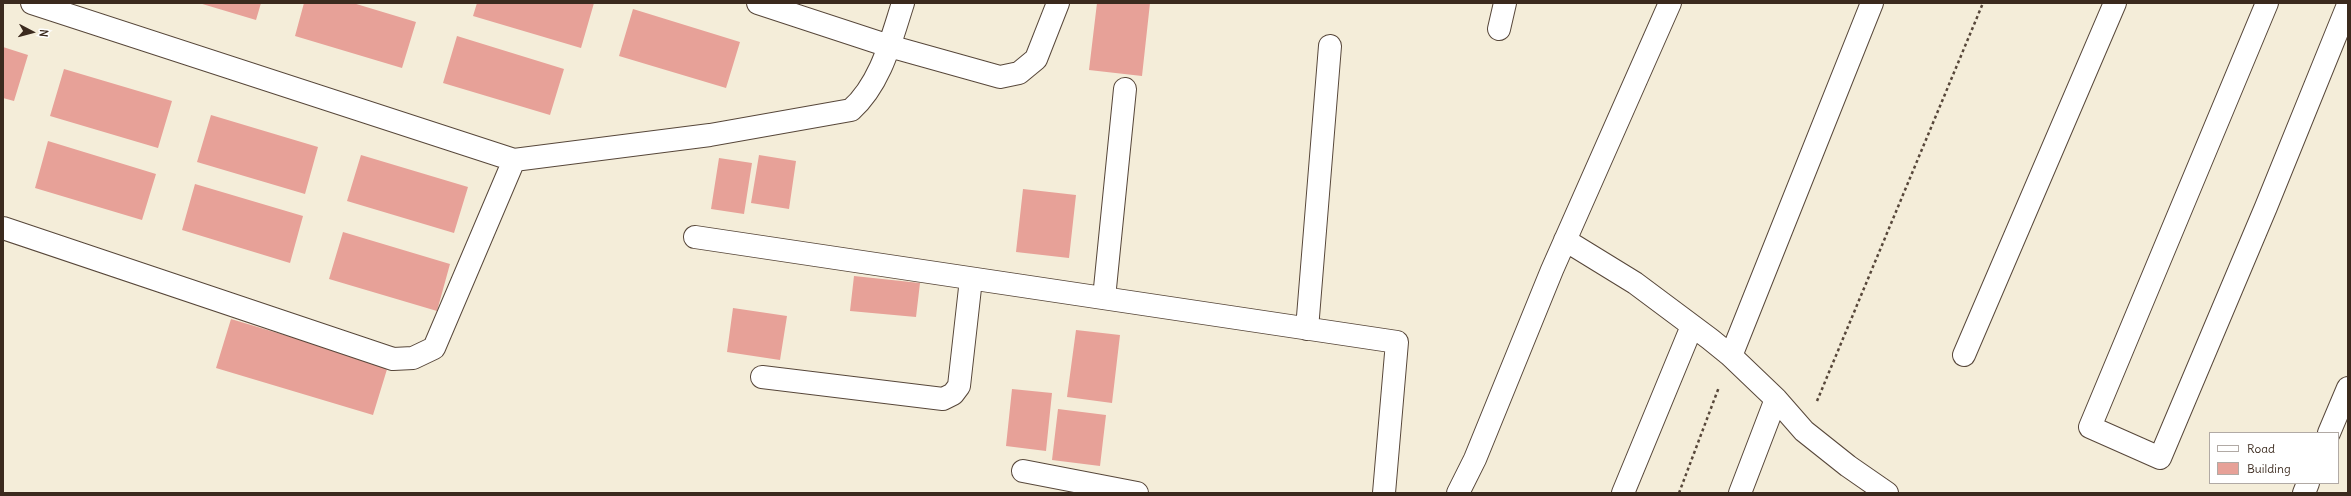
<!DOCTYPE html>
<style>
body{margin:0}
#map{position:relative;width:2351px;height:496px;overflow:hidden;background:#f4edd9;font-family:Delius,sans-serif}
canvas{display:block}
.frame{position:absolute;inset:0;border:4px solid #3b2a1e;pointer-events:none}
.legend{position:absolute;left:2209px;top:432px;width:130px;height:52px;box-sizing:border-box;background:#fff;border:1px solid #b1aaa5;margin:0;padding:5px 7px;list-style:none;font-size:12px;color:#3b2a1e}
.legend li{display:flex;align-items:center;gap:8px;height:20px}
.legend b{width:20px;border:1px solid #b1aaa5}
.north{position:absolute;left:12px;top:12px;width:40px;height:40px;-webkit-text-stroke:3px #fff;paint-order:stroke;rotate:96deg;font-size:11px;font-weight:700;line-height:16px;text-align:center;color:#3b2a1e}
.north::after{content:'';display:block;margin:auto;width:14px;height:18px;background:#3b2a1e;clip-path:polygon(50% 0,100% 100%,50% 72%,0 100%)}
</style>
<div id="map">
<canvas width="2351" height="496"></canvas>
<div class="frame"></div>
<ul class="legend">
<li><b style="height:5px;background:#fff"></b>Road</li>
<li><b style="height:11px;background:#e7a198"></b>Building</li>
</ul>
<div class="north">N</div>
</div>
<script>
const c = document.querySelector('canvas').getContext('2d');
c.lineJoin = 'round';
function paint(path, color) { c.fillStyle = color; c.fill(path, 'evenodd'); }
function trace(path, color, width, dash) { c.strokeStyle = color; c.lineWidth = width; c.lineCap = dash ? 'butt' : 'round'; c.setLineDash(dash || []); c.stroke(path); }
const building = new Path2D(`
 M199,3H261L256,20Z
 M304,3H353L416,22L402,68L295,36Z
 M477,3H594L581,48L473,16Z
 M1097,3H1150L1142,76L1089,70Z
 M633,9L740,42L726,88L619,56Z
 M457,36L564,69L550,115L443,83Z
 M3,47L28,55L14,101L3,98Z
 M64,69L172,101L158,148L50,116Z
 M211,115L318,147L305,194L197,162Z
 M48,141L156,174L142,220L35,188Z
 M361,155L468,187L454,233L347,201Z
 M759,155L796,161L789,209L751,203Z
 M719,158L752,163L744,214L711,209Z
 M195,184L303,216L290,263L182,230Z
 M1023,189L1076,195L1069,258L1016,252Z
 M343,232L450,264L437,311L329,279Z
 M854,276L920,283L916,317L850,311Z
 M733,308L787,316L780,360L727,352Z
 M231,319L388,366L373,415L216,368Z
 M1076,330L1120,335L1112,403L1067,397Z
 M1012,389L1052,393L1046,451L1006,446Z
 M1058,409L1106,415L1100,466L1052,460Z`);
const path = new Path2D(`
 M1817,401L1983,3
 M1679,493L1719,387`);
const minor = new Path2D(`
 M32,3L514,160L710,135L851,110C881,83 891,40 903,3
 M758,3L889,46L1000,77L1019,73L1036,59L1058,3
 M2267,3L2090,427L2160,458L2266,207L2348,5
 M1499,29L1505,3
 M3,228L393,359L413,358L434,348L514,160
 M695,237L1397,342L1384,493
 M1565,240L1635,283L1710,339L1731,356L1776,399L1804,431L1848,466L1887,493
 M1104,298L1125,89
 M1307,329L1330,46
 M1964,355L2115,3
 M1731,356L1872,3
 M762,377L943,399L953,394L959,386L971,279
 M2329,433L2348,388
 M1023,471L1137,493
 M1458,493L1475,459L1552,270L1670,3
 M1623,493L1692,326
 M1740,493L1776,399
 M2304,493L2308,483`);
paint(building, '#e7a198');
trace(minor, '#57473a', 24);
trace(path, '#57473a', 2.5, [3, 3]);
trace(minor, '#fff', 22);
</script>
